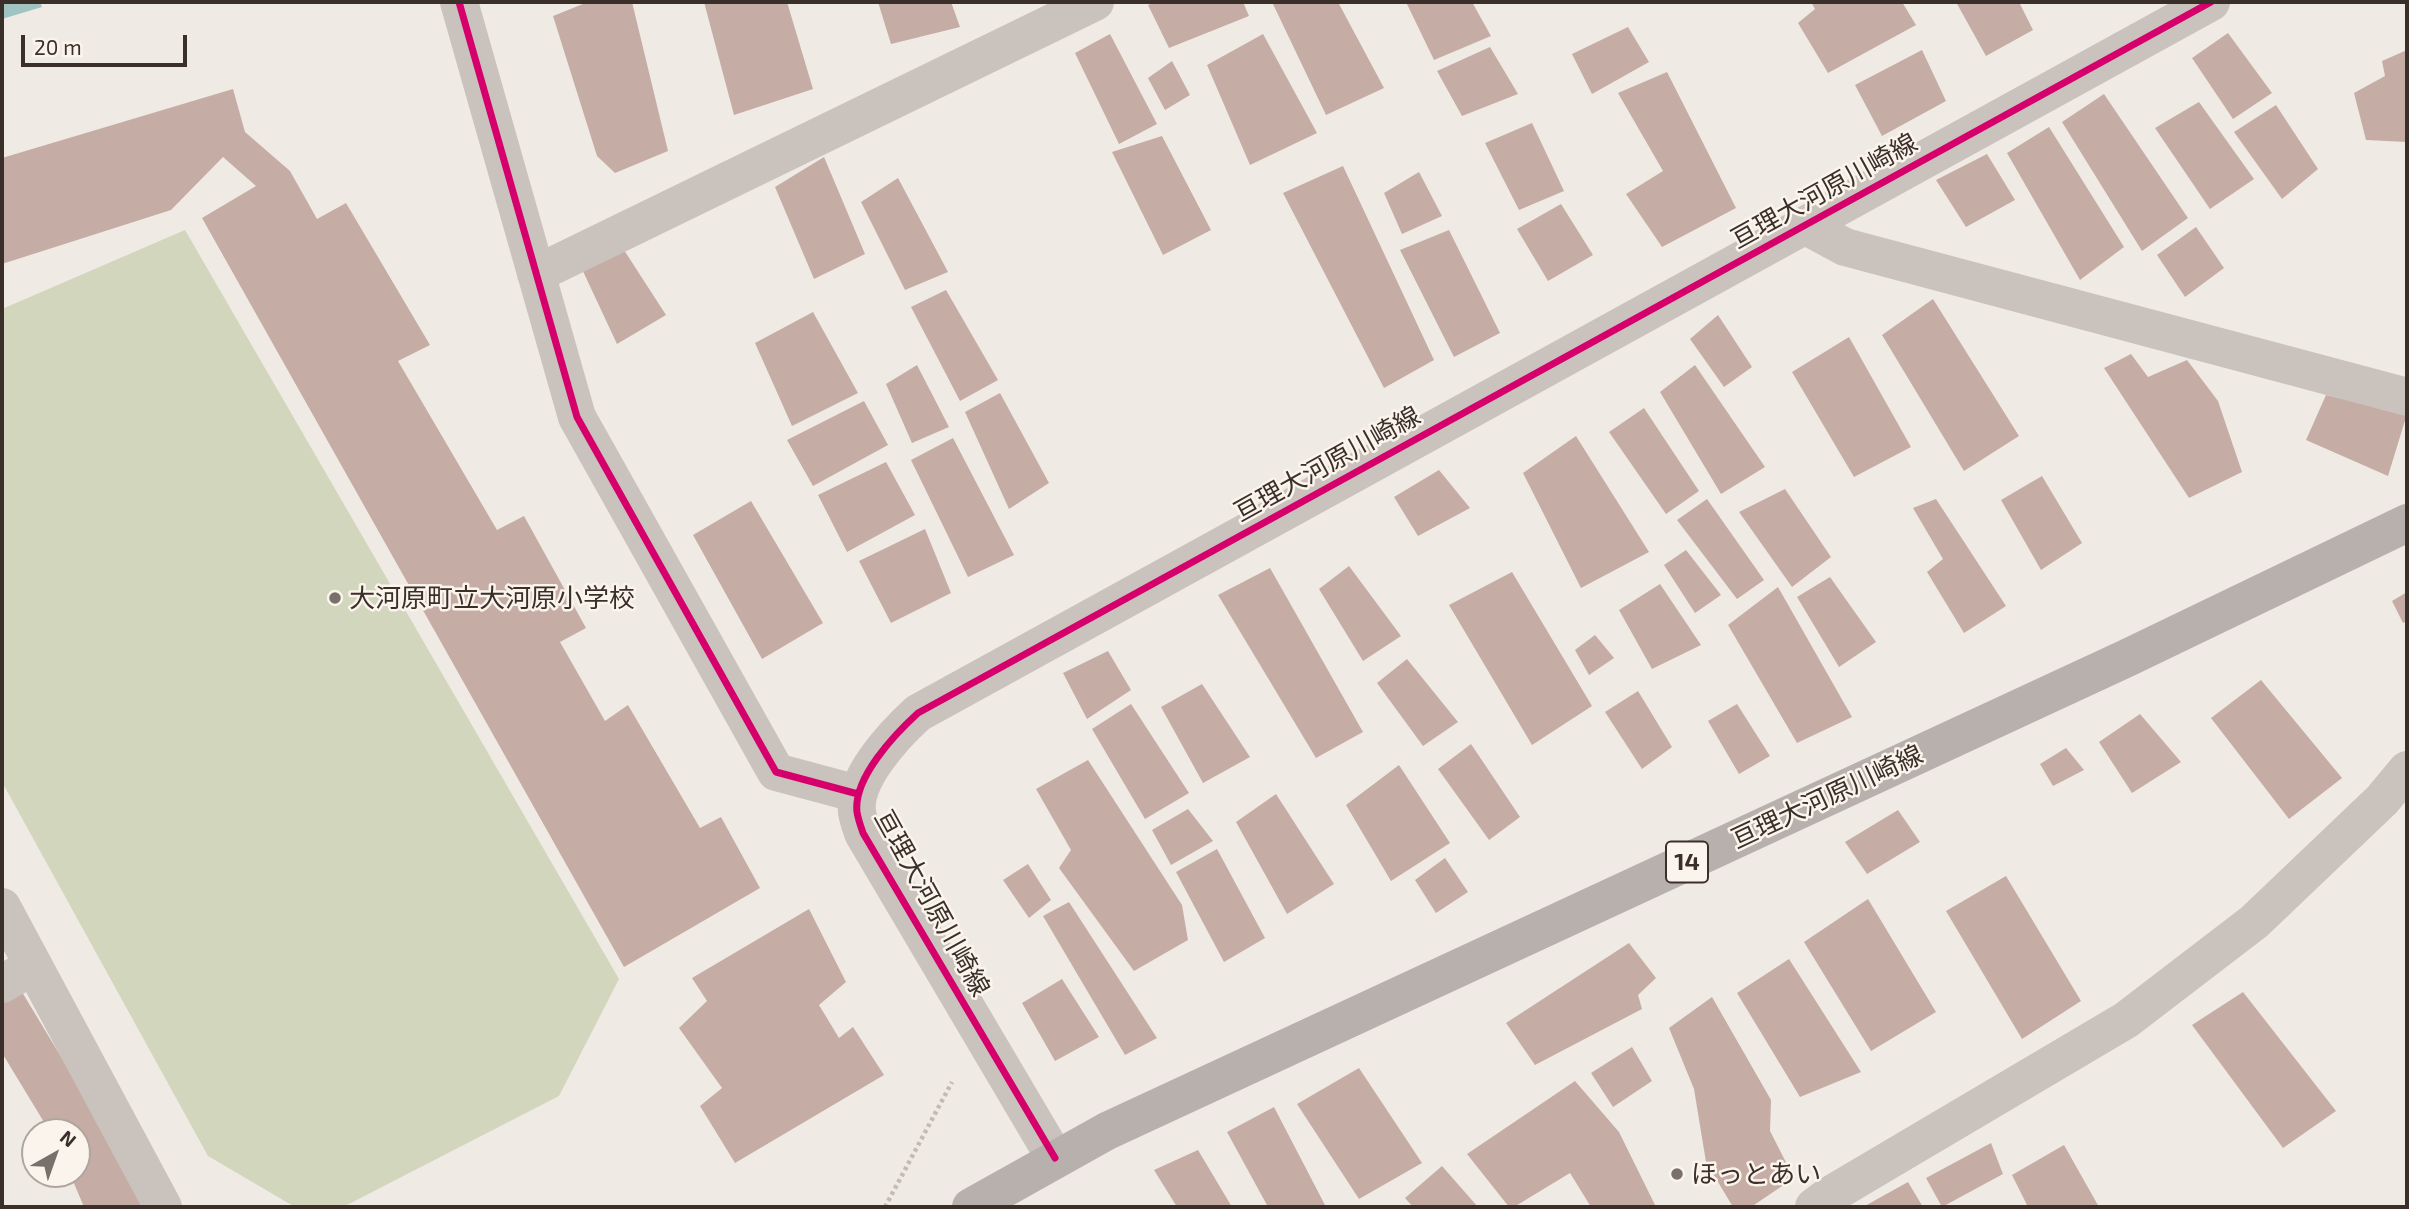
<!DOCTYPE html>
<meta charset="utf-8">
<style>
body{margin:0}
#map{position:relative;width:2409px;height:1209px;overflow:hidden;background:#f0eae4;font-family:"Exo 2",sans-serif}
canvas{display:block}
.frame{position:absolute;inset:0;border:4px solid #3b2f2a;pointer-events:none}
.north{position:absolute;left:21px;top:1118px;width:70px;height:70px;box-sizing:border-box;background:#fbf4ec;border:2px solid #aea59e;border-radius:50%;rotate:40deg;font-size:19px;font-weight:700;line-height:28px;text-align:center;color:#3b2f2a}
.north::after{content:'';display:block;margin:auto;width:24px;height:32px;background:#7a706b;clip-path:polygon(50% 0,100% 100%,50% 72%,0 100%)}
.scale{position:absolute;left:21px;top:35px;width:166px;height:32px;box-sizing:border-box;border:4px solid #3b2f2a;border-top:0;padding-left:9px;font-size:21px;line-height:24px;white-space:nowrap;color:#3b2f2a;-webkit-text-stroke:5px #fbf4ec;paint-order:stroke}
</style>
<div id="map">
<canvas width="2409" height="1209"></canvas>
<div class="frame"></div>
<div class="north">N</div>
<div class="scale">20 m</div>
</div>
<script>
const c = document.querySelector('canvas').getContext('2d');
c.lineJoin = 'round';
function paint(path, color) { c.fillStyle = color; c.fill(path, 'evenodd'); }
function trace(path, color, width, dash) { c.strokeStyle = color; c.lineWidth = width; c.lineCap = dash ? 'butt' : 'round'; c.setLineDash(dash || []); c.stroke(path); }
function drawText(font, color, halo, rows, align = 'center') {
  c.font = font + ' "Exo 2","Noto Sans JP",sans-serif'; c.lineWidth = 5; c.setLineDash([]); c.textBaseline = 'middle'; c.strokeStyle = halo; c.fillStyle = color; for (const [text, x, y, turn = 0] of rows) {
    c.save(); c.translate(x, y); c.rotate((+turn || 0) * Math.PI / 180); c.textAlign = isNaN(turn) ? turn : align; if (halo) c.strokeText(text, 0, 0); c.fillText(text, 0, 0); c.restore();
  }
}
const green = new Path2D(`
 M185,230L619,979L559,1096L343,1207H295L208,1156L2,782V309Z`);
const water = new Path2D(`
 M2,2H40L42,7L2,19Z`);
const building = new Path2D(`
 M588,2H632L668,151L615,173L597,156L553,16Z
 M704,2H787L813,89L734,115Z
 M878,2H951L960,27L891,44Z
 M1156,2H1243L1249,16L1169,48L1148,5Z
 M1272,2H1338L1384,88L1326,115Z
 M1406,2H1472L1491,36L1434,60Z
 M1811,2H1902L1916,25L1828,73L1798,23L1815,9Z
 M1956,2H2019L2033,30L1986,56Z
 M1628,27L1649,62L1592,94L1572,54Z
 M2228,33L2272,93L2233,119L2192,58Z
 M1110,34L1157,124L1119,144L1075,53Z
 M1263,34L1317,133L1250,165L1207,65Z
 M1490,47L1518,94L1462,116L1437,71Z
 M1922,50L1946,101L1882,136L1855,85Z
 M2407,50V142L2366,140L2354,93L2385,76L2382,61Z
 M1172,61L1190,95L1165,110L1148,78Z
 M1667,72L1736,208L1662,247L1626,194L1663,171L1618,93Z
 M233,89L245,132L290,171L317,219L346,203L430,345L398,361L497,530L524,516L586,628L560,642L605,721L628,705L700,828L721,817L760,888L624,967L202,218L256,186L223,157L171,210L2,264V158Z
 M2104,94L2188,218L2142,251L2062,122Z
 M2199,102L2254,179L2210,209L2155,128Z
 M2276,105L2318,169L2282,199L2234,132Z
 M1532,123L1564,191L1519,210L1485,143Z
 M2049,127L2124,247L2080,280L2007,153Z
 M1162,136L1211,230L1163,255L1112,152Z
 M1987,154L2015,200L1966,227L1936,180Z
 M824,157L865,254L814,279L775,187Z
 M1343,166L1434,360L1384,388L1283,193Z
 M1419,172L1442,216L1402,234L1384,193Z
 M898,178L948,272L905,290L861,202Z
 M1561,204L1593,255L1548,281L1517,229Z
 M2196,227L2224,268L2185,297L2157,255Z
 M1449,230L1500,333L1454,357L1400,250Z
 M624,250L666,315L617,344L581,267Z
 M946,290L998,380L960,401L911,307Z
 M1933,299L2019,436L1964,471L1882,335Z
 M813,312L858,393L792,426L755,343Z
 M1718,315L1752,367L1724,387L1690,339Z
 M1849,337L1911,447L1854,477L1792,372Z
 M2131,354L2148,377L2187,360L2218,401L2242,472L2189,498L2104,368Z
 M917,365L949,427L912,443L886,384Z
 M1695,365L1765,467L1721,494L1660,392Z
 M1000,393L1049,483L1009,509L965,412Z
 M2326,395L2407,414L2388,476L2306,440Z
 M864,401L888,445L813,486L787,440Z
 M1644,408L1699,491L1666,514L1609,432Z
 M1576,436L1649,552L1581,588L1523,473Z
 M953,438L1014,555L968,577L911,460Z
 M886,462L915,515L847,552L818,495Z
 M1439,470L1470,508L1418,536L1394,497Z
 M2042,476L2082,543L2041,570L2001,500Z
 M1785,489L1831,557L1792,587L1739,512Z
 M1707,499L1764,580L1737,599L1677,520Z
 M1936,499L2006,606L1964,633L1927,572L1943,559L1913,508Z
 M751,501L823,623L762,659L693,535Z
 M925,529L951,593L891,623L859,561Z
 M1686,550L1721,595L1695,613L1664,565Z
 M1349,566L1401,636L1363,661L1319,589Z
 M1270,568L1363,732L1316,758L1218,595Z
 M1512,572L1592,706L1532,745L1449,605Z
 M1830,577L1876,642L1839,667L1797,597Z
 M1660,584L1701,645L1652,669L1619,610Z
 M1778,587L1852,717L1797,743L1728,625Z
 M2407,592V621L2403,623L2392,601Z
 M1595,635L1614,658L1589,675L1575,650Z
 M1108,651L1131,690L1087,719L1063,673Z
 M1407,659L1458,722L1423,746L1377,683Z
 M2261,680L2342,778L2289,819L2211,718Z
 M1202,684L1250,757L1203,783L1161,707Z
 M1638,691L1672,747L1642,769L1605,712Z
 M1131,704L1189,793L1145,819L1092,729Z
 M1737,704L1770,756L1739,774L1708,721Z
 M2140,714L2181,762L2132,793L2099,742Z
 M1471,744L1520,817L1489,840L1438,769Z
 M2066,748L2084,770L2053,786L2040,764Z
 M1088,760L1182,905L1188,940L1134,971L1059,868L1071,850L1036,789Z
 M1399,765L1450,843L1391,881L1346,805Z
 M1276,794L1334,884L1287,914L1236,822Z
 M1188,809L1213,841L1171,865L1152,830Z
 M1898,810L1920,842L1867,874L1845,842Z
 M1217,849L1265,938L1224,962L1176,872Z
 M1445,858L1468,892L1436,913L1415,880Z
 M1028,864L1051,900L1029,918L1003,880Z
 M2006,876L2081,1001L2022,1039L1946,911Z
 M1868,899L1936,1012L1871,1051L1804,942Z
 M1069,902L1157,1038L1125,1055L1043,916Z
 M809,909L846,982L819,1005L839,1038L853,1027L884,1075L735,1163L700,1106L722,1088L679,1028L707,1001L692,978Z
 M1629,943L1656,978L1638,995L1642,1009L1535,1065L1506,1023Z
 M1789,959L1861,1072L1800,1097L1737,993Z
 M1062,979L1099,1037L1055,1061L1022,1003Z
 M19,987L104,1128L144,1207H84L70,1174H77V1132H50L2,1053V999Z
 M2243,992L2336,1111L2283,1148L2192,1025Z
 M1712,997L1771,1100L1770,1131L1794,1178L1751,1207H1733L1706,1162L1694,1089L1669,1028Z
 M1632,1047L1652,1081L1613,1107L1591,1073Z
 M1359,1068L1422,1163L1359,1199L1297,1104Z
 M1575,1081L1619,1132L1656,1207H1591L1570,1173L1514,1207H1509L1467,1154Z
 M1274,1107L1326,1207H1268L1227,1132Z
 M1991,1143L2003,1174L1942,1207L1926,1178Z
 M2064,1145L2099,1207H2028L2012,1175Z
 M1198,1150L1232,1207H1177L1154,1170Z
 M1442,1166L1478,1207H1413L1405,1198Z
 M1908,1182L1923,1207H1863Z`);
const path = new Path2D(`
 M885,1207L952,1082`);
const minor = new Path2D(`
 M459,2L577,417L776,772L858,794
 M1806,226L1845,247L2407,397
 M536,274L1095,2
 M2,907L163,1207
 M2,984L33,966
 M1814,1207L1830,1195L2126,1020L2254,922L2382,800L2407,770`);
const tertiary = new Path2D(`
 M1055,1158L863,833C861,827 858,819 857,812C853,778 895,734 918,713L2211,2`);
const primary = new Path2D(`
 M971,1207L1107,1131L2127,658L2407,523`);
const cycleway = new Path2D(`
 M459,2L577,417L776,772L858,794
 M1055,1158L863,833C861,827 858,819 857,812C853,778 895,734 918,713L2211,2`);
const markers = [
 [335,598,7,"#7a706b"],
 [1677,1174,7,"#7a706b"]
];
const shields = [
 [1687,862,42]
];
const shieldNames = [
 ["14",1687,862]
];
const streetNames = [
 ["亘理大河原川崎線",1824,191,-29],
 ["亘理大河原川崎線",1327,464,-29],
 ["亘理大河原川崎線",1827,797,-25],
 ["亘理大河原川崎線",932,903,61]
];
const poiNames = [
 ["大河原町立大河原小学校",349,598],
 ["ほっとあい",1691,1174]
];
paint(green, '#d2d6bd');
paint(water, '#9fc4c2');
paint(building, '#c5ada5');
trace(path, '#c2bab5', 4.5, [3.5, 3.5]);
trace(minor, '#c9c2bd', 38);
trace(tertiary, '#c9c2bd', 38);
trace(primary, '#b8b0ac', 38);
trace(cycleway, '#d6006c', 7);
for (const [x, y, r, color] of markers) { const dot = new Path2D(); dot.arc(x, y, r, 0, 2 * Math.PI); c.fillStyle = color; c.fill(dot); trace(dot, '#fbf4ec', 2.5); }
for (const [x, y, w] of shields) { const box = new Path2D(); box.roundRect(x - w / 2, y - 20.5, w, 41, 5); c.fillStyle = '#fbf4ec'; c.fill(box); trace(box, '#3b2f2a', 2); }
drawText('bold 24px', '#3b2f2a', null, shieldNames);
drawText('26px', '#3b2f2a', '#fbf4ec', streetNames);
drawText('26px', '#3b2f2a', '#fbf4ec', poiNames, 'left');
</script>
